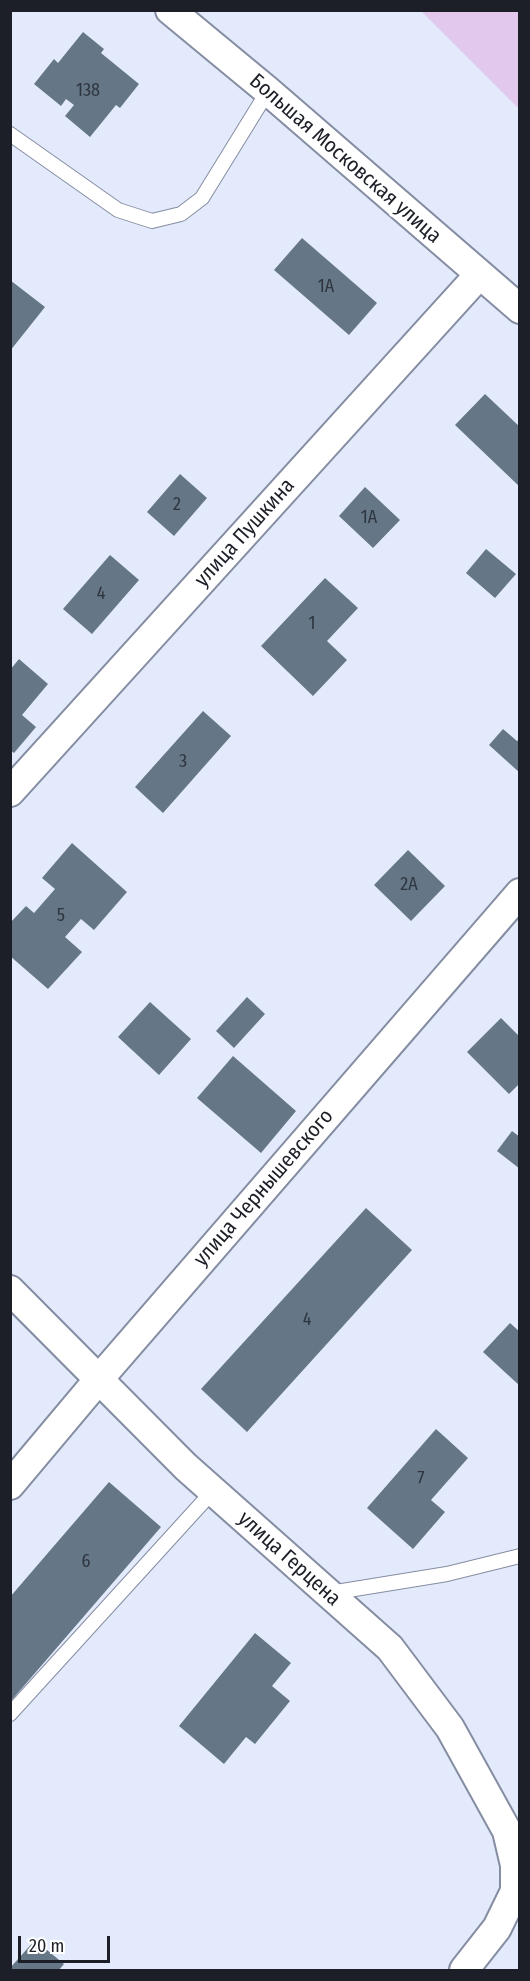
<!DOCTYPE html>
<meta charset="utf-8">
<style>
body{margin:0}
#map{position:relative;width:530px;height:1981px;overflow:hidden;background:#e3eafc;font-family:"Fira Sans Condensed",sans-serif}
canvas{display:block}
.frame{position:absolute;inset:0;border:12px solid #1c1f27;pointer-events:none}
.scale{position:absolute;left:18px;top:1936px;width:92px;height:27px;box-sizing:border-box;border:3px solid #1c1f27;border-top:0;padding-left:8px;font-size:18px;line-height:21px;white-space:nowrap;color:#1c1f27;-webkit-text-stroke:4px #fff;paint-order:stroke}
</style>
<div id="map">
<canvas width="530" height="1981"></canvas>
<div class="frame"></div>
<div class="scale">20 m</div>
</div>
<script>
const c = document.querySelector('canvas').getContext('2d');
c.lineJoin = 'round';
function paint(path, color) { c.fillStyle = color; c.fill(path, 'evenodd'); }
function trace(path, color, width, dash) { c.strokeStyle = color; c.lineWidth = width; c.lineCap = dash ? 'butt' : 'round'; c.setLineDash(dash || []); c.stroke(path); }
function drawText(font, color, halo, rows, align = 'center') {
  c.font = font + ' "Fira Sans Condensed",sans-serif'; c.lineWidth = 6; c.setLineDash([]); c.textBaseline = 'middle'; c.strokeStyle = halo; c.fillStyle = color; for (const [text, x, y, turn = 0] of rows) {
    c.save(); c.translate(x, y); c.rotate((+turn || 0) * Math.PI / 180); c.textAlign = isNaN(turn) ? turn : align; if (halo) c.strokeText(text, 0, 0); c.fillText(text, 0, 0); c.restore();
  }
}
const green = new Path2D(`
 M421,11H519V109Z`);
const building = new Path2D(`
 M83,32L104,49L101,53L139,84L120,108L116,105L90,137L65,116L74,105L66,99L61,106L34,84L54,59L58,63Z
 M302,238L377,303L349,335L274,270Z
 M10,280L45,307L10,351Z
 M485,394L520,427V487L455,425Z
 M180,474L207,498L174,536L147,512Z
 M365,487L400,520L373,548L339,516Z
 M486,549L516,574L495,598L466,573Z
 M110,555L139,580L92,634L63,609Z
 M325,578L358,608L327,641L347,660L313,696L261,646Z
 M19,659L48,684L22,715L36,727L14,753L10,750V670Z
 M203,711L231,736L163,813L135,787Z
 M503,729L517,741L520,739V773L489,745Z
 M72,843L127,892L94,930L81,919L65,937L82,952L48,989L10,956V923L26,906L34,913L55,889L42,878Z
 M408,850L445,886L411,921L374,885Z
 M247,997L265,1014L234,1048L216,1031Z
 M150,1002L191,1039L159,1075L118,1037Z
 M501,1018L520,1037V1083L509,1094L467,1052Z
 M233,1056L296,1111L261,1153L197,1098Z
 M512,1131L520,1137V1169L497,1151Z
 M366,1208L412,1250L247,1432L201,1389Z
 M510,1323L520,1332V1386L483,1352Z
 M436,1429L468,1458L431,1500L445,1512L413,1549L367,1508Z
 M109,1482L161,1527L10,1702V1597Z
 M255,1633L291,1663L272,1686L290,1701L255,1744L246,1737L224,1764L179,1726Z
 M35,1940L64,1964L59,1970H10V1968Z`);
const lane = new Path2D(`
 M10,134L118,210L152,221L181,214L202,198L268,91
 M330,1593L447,1574L520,1556
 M10,1714L213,1491`);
const street = new Path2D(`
 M170,10L268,91L520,309
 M10,792L479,275
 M10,1290L186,1467L390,1648L450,1728L507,1831L515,1865V1891L497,1928L464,1970
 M10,1485L99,1379L520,893`);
const numberNames = [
 ["138",88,91],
 ["1А",326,287],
 ["2",177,505],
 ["1А",369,518],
 ["4",101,594],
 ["1",312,624],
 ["3",183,762],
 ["2А",409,885],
 ["5",61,916],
 ["4",307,1320],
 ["7",421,1479],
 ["6",86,1562]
];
const streetNames = [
 ["Большая Московская улица",345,159,41],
 ["улица Пушкина",245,533,-48],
 ["улица Чернышевского",264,1188,-49],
 ["улица Герцена",289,1559,42]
];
paint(green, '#e2c8ed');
paint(building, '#657787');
trace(lane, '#858da2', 16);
trace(street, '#858da2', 32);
trace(lane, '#fff', 14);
trace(street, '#fff', 28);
drawText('18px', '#2e353f', null, numberNames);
drawText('21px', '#1c1f27', '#fff', streetNames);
</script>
